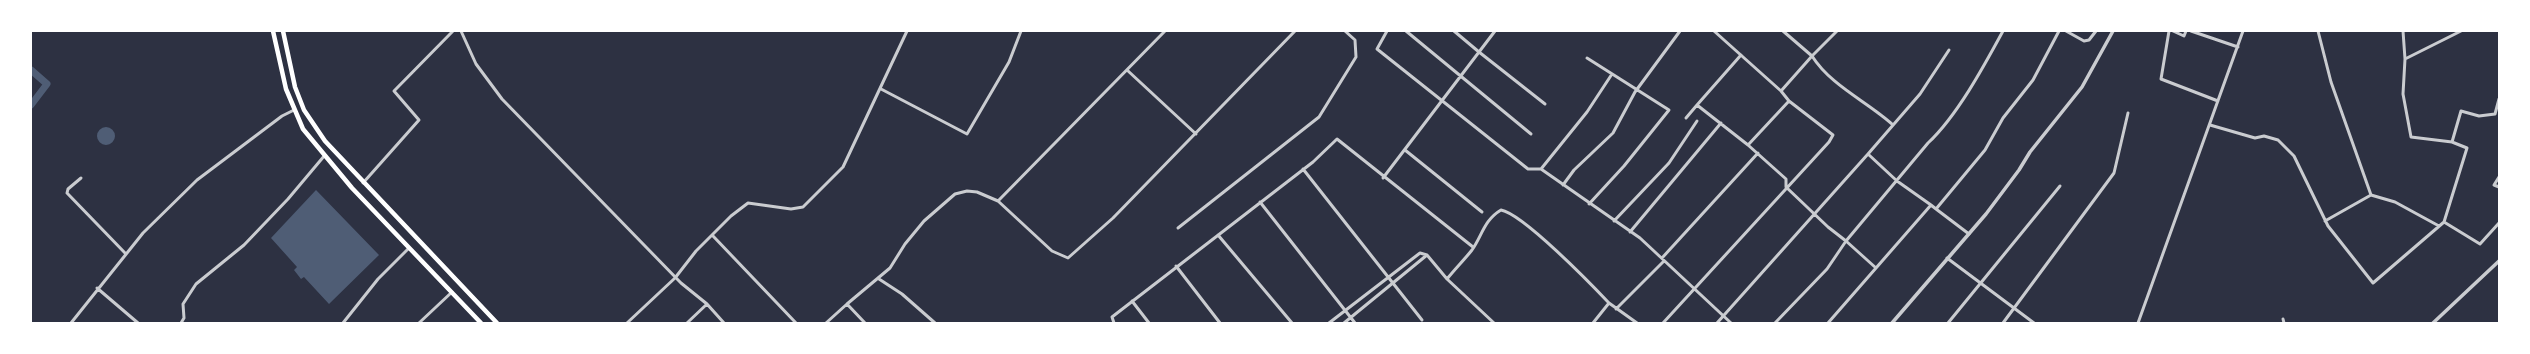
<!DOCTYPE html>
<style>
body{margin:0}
#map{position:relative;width:2530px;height:354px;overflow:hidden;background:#2d3142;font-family:"Sofia Sans Condensed",sans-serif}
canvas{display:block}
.frame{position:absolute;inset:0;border:32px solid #fff;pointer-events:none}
</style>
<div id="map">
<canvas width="2530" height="354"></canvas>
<div class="frame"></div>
</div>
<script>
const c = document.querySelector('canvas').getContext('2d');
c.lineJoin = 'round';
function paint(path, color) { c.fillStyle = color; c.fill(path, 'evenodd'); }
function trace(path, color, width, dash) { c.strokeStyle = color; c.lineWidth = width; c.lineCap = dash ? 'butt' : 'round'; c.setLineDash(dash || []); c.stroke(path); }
const water = new Path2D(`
 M97 136a9 9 0 1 1 18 0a9 9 0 1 1-18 0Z
 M316,190L379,255L329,304L304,277L301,279L294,270L297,267L271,238Z`);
const canal = new Path2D(`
 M31,70L47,84L31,105`);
const minor = new Path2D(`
 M461,31L476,64L502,99L681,283L707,304L724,323
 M1387,31L1377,49L1528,169H1541
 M1406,31L1531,134
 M1495,31L1479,52L1545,104
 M1837,31L1812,56C1831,86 1868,102 1893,125
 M2066,31L2084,41L2089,40L2096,31
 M2169,31L2161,79L2218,101
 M2173,31L2184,36L2186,31
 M2191,31L2238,47
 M2318,31L2331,82L2371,195L2395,202L2439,226
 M2403,31L2405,59L2403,94L2411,137L2452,142
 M1587,58L1669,110L1624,166L1589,204
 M2405,59L2461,31
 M1127,70L1196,134
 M1612,74L1587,112L1541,169L1640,238L1731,323
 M881,89L967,134L1009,62L1021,31
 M1781,91L1812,56L1783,31
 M1697,105L1741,55
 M1686,118L1697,105L1748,145
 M2210,125L2255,138L2264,136L2278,140L2294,156L2328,226L2373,283L2444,222L2467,148L2452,142L2461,111L2479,116L2495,114L2499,99
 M1405,150L1482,212
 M1303,169L1422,320
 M2499,177L2494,185L2499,187
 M81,178L68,189L67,193L126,254
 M1383,178L1479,52L1454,31
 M363,183L419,120L394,91L453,31
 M1563,185L1574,170L1613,133L1635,92L1680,31
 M998,201L1165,31
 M1260,202L1355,323
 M1931,205L1936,209L1985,150L2003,118L2033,80L2059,31
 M1936,209L1969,234
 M1614,221L1669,163L1697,121
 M2325,221L2371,195
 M2444,222L2480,244L2499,223
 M1178,228L1319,117L1356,57L1355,40L1345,31
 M1630,232L1721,123
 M1218,235L1292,323
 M713,236L796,323
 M1662,258L1758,153
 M1947,258L2034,323
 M1176,266L1220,323
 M1876,268L1846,241L1928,143C1957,116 1984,66 2003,31
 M879,279L902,294L935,323
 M1447,279C1455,269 1464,260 1472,250C1482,236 1484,220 1501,210C1523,214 1591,284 1609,303
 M97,288L138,323
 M1132,301L1149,323
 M847,304L890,268L905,244L924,221L955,194L967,191L977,192L998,201L1052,251L1068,258L1113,218L1295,31
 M1616,309L1664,261
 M2283,319L2284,323
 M71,323L143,233L197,180L282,116L294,110
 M181,323L184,318L183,304L196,284L244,245L288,199L325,155
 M343,323L378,279L409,248
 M419,323L452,292
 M627,323L675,278L696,251L731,216L748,203L791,209L803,207L843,167L907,31
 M687,323L707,304
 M826,323L847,304L865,323
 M1114,323L1112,317L1313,162L1337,139L1473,247
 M1329,323L1420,253L1427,255L1447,279L1494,323
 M1344,323L1427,255
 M1593,323L1609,303L1637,323
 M1663,323L1829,142L1833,135L1789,101L1781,91L1714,31
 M1717,323L1868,154
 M1775,323L1827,269L1846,241L1828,227L1786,187V179L1748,145L1789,101
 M1828,323L1931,205L1897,181L1868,154L1920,94L1949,50
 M1948,323L2060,186
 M2003,323L2114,173L2128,113
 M2138,323L2243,31`);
const tertiary = new Path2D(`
 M1892,323L1986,214L2019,170L2030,152L2082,87L2113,31
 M2433,323L2499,261`);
const primary = new Path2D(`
 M273,31L286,89L303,129L352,188L481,323
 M283,31L295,87L304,110L325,141L497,323`);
paint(water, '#4f5d75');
trace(canal, '#4f5d75', 7);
trace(minor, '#caccd0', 3);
trace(tertiary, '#caccd0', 3.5);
trace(primary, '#fff', 4.5);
</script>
